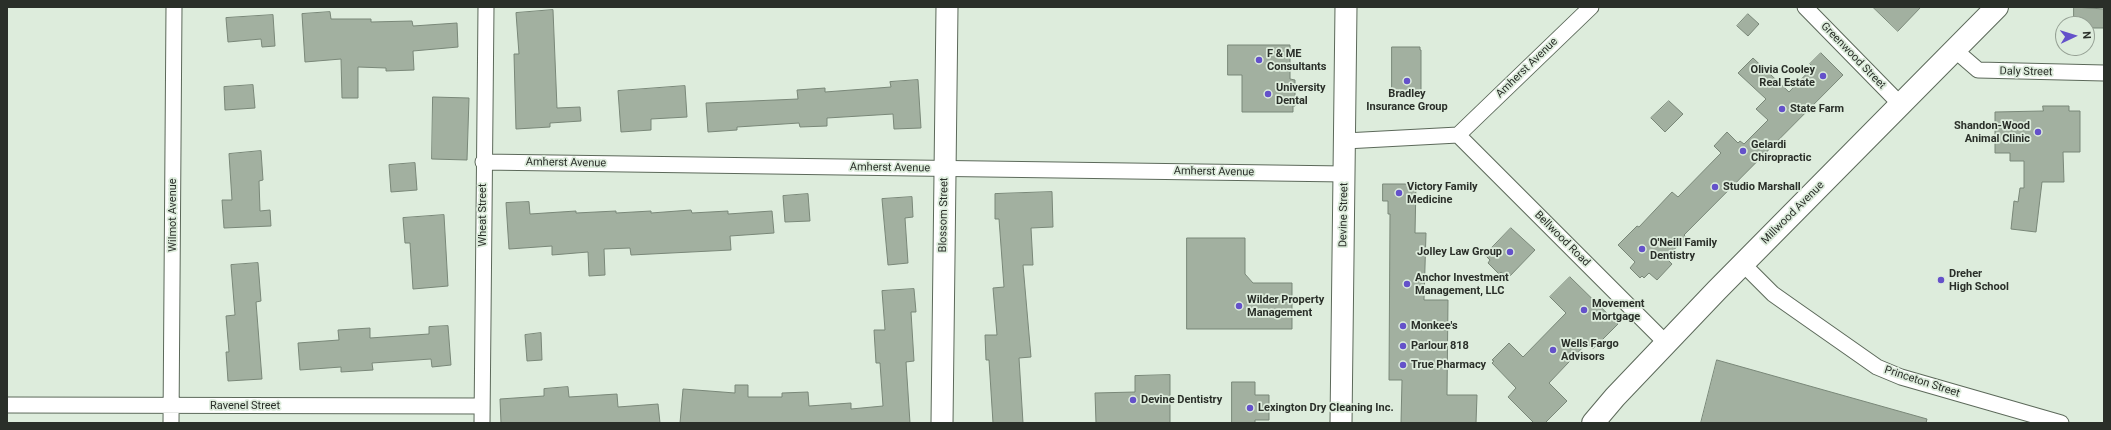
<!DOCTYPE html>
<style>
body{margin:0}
#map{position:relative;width:2111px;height:430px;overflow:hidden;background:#ddecdc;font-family:Roboto,sans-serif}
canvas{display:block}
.frame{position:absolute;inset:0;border:8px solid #2a2f29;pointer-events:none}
.north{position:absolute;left:2055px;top:16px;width:40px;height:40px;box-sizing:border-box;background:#ddecdc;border:1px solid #95a094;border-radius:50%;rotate:86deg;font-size:11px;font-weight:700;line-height:16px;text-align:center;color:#2a2f29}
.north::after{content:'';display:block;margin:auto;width:14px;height:18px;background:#6451ca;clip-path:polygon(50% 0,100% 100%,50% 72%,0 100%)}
</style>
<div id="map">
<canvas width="2111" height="430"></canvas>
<div class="frame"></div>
<div class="north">N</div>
</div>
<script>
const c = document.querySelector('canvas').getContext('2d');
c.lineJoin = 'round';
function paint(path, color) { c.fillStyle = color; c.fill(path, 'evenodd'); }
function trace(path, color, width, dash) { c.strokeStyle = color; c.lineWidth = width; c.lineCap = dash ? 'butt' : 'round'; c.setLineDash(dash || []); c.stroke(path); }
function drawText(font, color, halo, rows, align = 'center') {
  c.font = font + ' Roboto,sans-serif'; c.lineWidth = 3.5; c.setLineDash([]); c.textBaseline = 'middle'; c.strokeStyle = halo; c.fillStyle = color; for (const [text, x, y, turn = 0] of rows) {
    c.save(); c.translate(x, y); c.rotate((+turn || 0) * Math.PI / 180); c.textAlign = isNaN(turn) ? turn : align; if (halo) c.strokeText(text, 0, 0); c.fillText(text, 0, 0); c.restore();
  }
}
const building = new Path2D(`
 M1873,7H1921L1898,31Z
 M2074,7L2104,9V28H2087V24H2074Z
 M553,10L557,108L580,107L581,121L550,123V127L516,129L514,54H519L516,13Z
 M330,12L331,19H371V22L412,21L413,26L457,23L458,47L413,51L414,70L386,71V68L358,67V98H342L341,59L305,62L302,14Z
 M1748,14L1759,24L1748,36L1737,26Z
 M273,15L275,46L262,47L261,39L228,42L226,18Z
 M1228,45H1290V79L1295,80V106H1293V112H1242V75H1228Z
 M1392,47H1420V50H1421V93H1392Z
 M1821,53L1843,75L1684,235L1686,237L1666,258L1672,264L1657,280L1649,273L1644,278L1642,276L1640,278L1630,268L1635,262L1618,245L1637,226L1639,227L1672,192L1678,197L1721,153L1714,146L1727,132L1738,143L1740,141L1744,144L1768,120L1756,109L1766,99L1738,73L1753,58L1789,92L1813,67L1810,64Z
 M918,80L921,128L894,129L893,114L827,118V126L800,127L799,123L737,127V130L708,132L706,103L798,99L797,90L825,88V92L891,87L890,82Z
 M253,85L255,108L225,110L224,87Z
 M685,86L687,117L651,119V130L621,132L618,91Z
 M433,97L469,98L467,160L432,159Z
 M1669,101L1683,114L1665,132L1651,118Z
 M2043,106H2069V111H2080V152H2063L2064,182H2042L2036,232L2011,229L2014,201L2018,202L2020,188H2024V161H2010V153H1995V112L2043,111Z
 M261,151L263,180L259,181L260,211L270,210L271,226L224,228L222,200H232L229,154Z
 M415,163L417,190L391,192L389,165Z
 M1383,184H1416L1415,233H1426L1424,300H1448L1447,395H1477L1476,423H1401L1402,380H1389L1390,214H1388V201H1383Z
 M1052,192L1053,227L1031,228L1033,265H1023L1031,357L1019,358L1023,423H993L989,360H986L985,335H997L993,288L1004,287L999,219H995V194Z
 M808,194L810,221L785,222L783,196Z
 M912,197L913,217L905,218L908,263L888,265L882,199Z
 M529,202L530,214L576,211V213L616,211V213L651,211V213L691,210L692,213L728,211V214L772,211L774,233L730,236L731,250L631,255L630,248L604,249L605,275L589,276L588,252L552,255V246L509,249L506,203Z
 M444,215L448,286L413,289L410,243H405L403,218Z
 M1511,228L1535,250L1508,278L1501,272L1499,274L1488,263L1490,260L1485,255Z
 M1187,238H1245V274L1253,283H1292V329H1187Z
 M258,263L261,301L256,302L262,379L228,381L226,352H229L226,316L235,315L231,265Z
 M1570,277L1618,324L1593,349L1587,343L1549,383L1567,401L1545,423H1534L1508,397L1516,388L1492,363L1494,361L1492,360L1509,343L1523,357L1566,313L1550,297Z
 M914,289L916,312H911L914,361L906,362L910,423H680L683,389L735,393V385H748V397H782V393L808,392L809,406L851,403V409L883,406L880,363H876L874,330H885L882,291Z
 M448,326L451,365L432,367L431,359L372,363L373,370L341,372V367L300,370L298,343L339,340L338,330L370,328V338L429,334V327Z
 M541,333L542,360L527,361L525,335Z
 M1717,360L1927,419L1926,423H1701Z
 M1170,375V423H1096L1095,393L1135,392V376Z
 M1232,382H1255V395H1269V420H1255V423H1232Z
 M568,387L569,397L617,394L618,407L658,404L660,423H501L500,399L544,396V389Z`);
const street = new Path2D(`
 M1805,7L1901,105
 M1956,51L1978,70L2104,73
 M1458,135L1666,343
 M1345,141L1458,135L1591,7
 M483,162L1345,174
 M1743,264L1773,294L1790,306L1877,367L1901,377L2061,423
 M7,405L482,406
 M171,423L174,7
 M482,423L486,7`);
const secondary = new Path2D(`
 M942,423L947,7
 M1341,423L1346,7`);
const primary = new Path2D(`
 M1593,423L1615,397L1717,290L1997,7`);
const markers = [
 [1259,60,4,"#6451ca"],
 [1823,76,4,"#6451ca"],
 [1407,81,4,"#6451ca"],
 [1268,94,4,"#6451ca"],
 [1782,109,4,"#6451ca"],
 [2038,132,4,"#6451ca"],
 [1743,151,4,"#6451ca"],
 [1715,187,4,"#6451ca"],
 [1399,193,4,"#6451ca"],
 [1642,249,4,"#6451ca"],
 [1510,252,4,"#6451ca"],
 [1941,280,4,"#6451ca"],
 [1407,284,4,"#6451ca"],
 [1239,306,4,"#6451ca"],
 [1584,310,4,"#6451ca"],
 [1403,326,4,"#6451ca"],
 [1403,346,4,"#6451ca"],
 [1553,350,4,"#6451ca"],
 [1403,365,4,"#6451ca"],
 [1133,400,4,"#6451ca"],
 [1250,408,4,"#6451ca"]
];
const poiNames = [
 ["F & ME",1267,54],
 ["Consultants",1267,67],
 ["Olivia Cooley",1815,70,"right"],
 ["Real Estate",1815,83,"right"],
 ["University",1276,88],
 ["Dental",1276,101],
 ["Bradley",1407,94,"center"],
 ["Insurance Group",1407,107,"center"],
 ["State Farm",1790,109],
 ["Shandon-Wood",2030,126,"right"],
 ["Animal Clinic",2030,139,"right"],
 ["Gelardi",1751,145],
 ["Chiropractic",1751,158],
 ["Victory Family",1407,187],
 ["Medicine",1407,200],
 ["Studio Marshall",1723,187],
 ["O'Neill Family",1650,243],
 ["Dentistry",1650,256],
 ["Jolley Law Group",1502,252,"right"],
 ["Dreher",1949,274],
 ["High School",1949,287],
 ["Anchor Investment",1415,278],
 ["Management, LLC",1415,291],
 ["Wilder Property",1247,300],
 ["Management",1247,313],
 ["Movement",1592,304],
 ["Mortgage",1592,317],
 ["Monkee's",1411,326],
 ["Wells Fargo",1561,344],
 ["Advisors",1561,357],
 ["Parlour 818",1411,346],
 ["True Pharmacy",1411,365],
 ["Devine Dentistry",1141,400],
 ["Lexington Dry Cleaning Inc.",1258,408]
];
const streetNames = [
 ["Greenwood Street",1853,56,46],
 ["Amherst Avenue",1527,68,-44],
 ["Daly Street",2026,72,1],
 ["Amherst Avenue",566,163,1],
 ["Amherst Avenue",890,168,1],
 ["Amherst Avenue",1214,172,1],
 ["Millwood Avenue",1793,213,-45],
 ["Wilmot Avenue",173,215,-90],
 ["Wheat Street",483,215,-90],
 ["Blossom Street",944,215,-89],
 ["Devine Street",1344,215,-89],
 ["Bellwood Road",1562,239,45],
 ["Princeton Street",1922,382,18],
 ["Ravenel Street",245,406]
];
paint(building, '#a2b0a0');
trace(building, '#798778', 1);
trace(street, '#5c695a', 17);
trace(secondary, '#5c695a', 23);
trace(primary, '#5c695a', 24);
trace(street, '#fff', 15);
trace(secondary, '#fff', 21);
trace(primary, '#fff', 22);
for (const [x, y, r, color] of markers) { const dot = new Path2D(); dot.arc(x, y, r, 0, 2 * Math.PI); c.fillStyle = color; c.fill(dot); trace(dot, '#ddecdc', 1.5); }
drawText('bold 11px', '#2a2f29', '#ddecdc', poiNames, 'left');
drawText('11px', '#2a2f29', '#ddecdc', streetNames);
</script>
